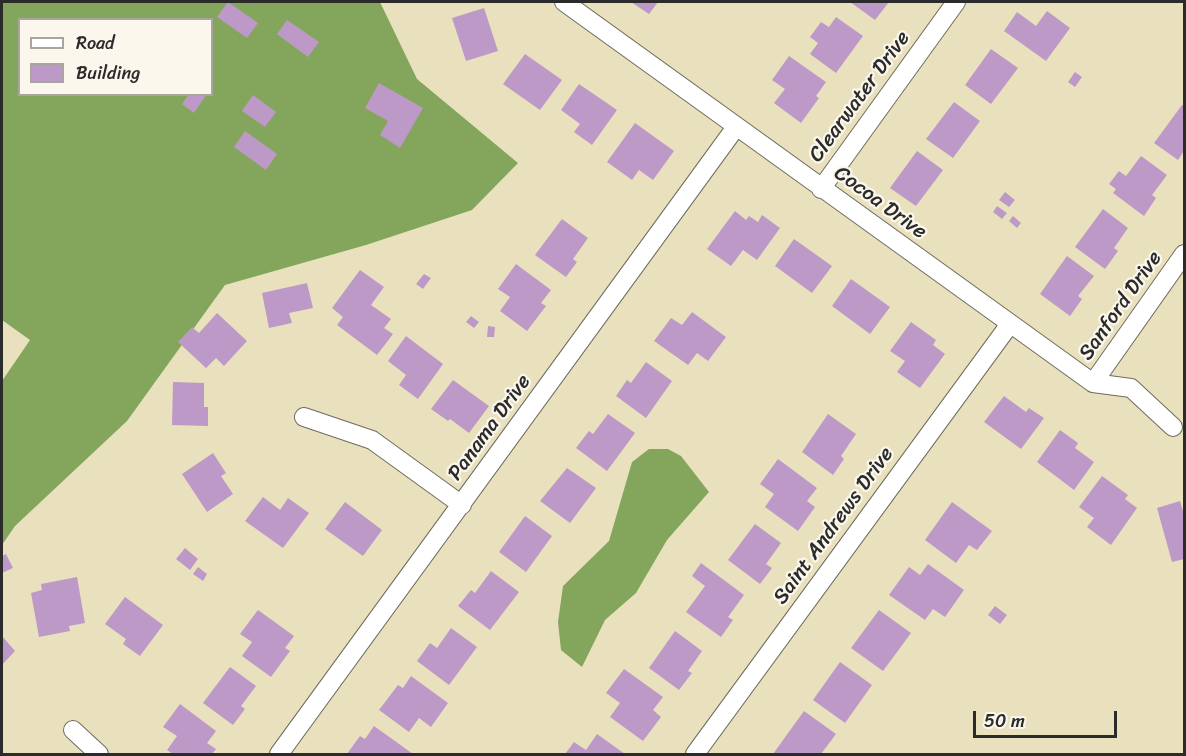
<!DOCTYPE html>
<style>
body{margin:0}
#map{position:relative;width:1186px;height:756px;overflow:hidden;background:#e9e1be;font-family:Sriracha,sans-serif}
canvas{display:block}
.frame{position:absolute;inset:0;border:3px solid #2b2b2b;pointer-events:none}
.legend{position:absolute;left:18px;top:18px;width:195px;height:78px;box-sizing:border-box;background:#fbf7ec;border:2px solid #a8a59f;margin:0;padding:8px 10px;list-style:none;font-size:18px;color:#2b2b2b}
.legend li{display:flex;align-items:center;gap:12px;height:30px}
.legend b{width:30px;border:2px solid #a8a59f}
.scale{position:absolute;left:973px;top:711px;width:144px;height:27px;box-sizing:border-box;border:3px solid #2b2b2b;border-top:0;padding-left:8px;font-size:18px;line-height:21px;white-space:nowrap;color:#2b2b2b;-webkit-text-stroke:4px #fbf7ec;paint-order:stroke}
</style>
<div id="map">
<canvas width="1186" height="756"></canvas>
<div class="frame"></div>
<ul class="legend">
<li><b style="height:8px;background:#fff"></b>Road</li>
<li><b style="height:16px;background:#bd99c7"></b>Building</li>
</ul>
<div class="scale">50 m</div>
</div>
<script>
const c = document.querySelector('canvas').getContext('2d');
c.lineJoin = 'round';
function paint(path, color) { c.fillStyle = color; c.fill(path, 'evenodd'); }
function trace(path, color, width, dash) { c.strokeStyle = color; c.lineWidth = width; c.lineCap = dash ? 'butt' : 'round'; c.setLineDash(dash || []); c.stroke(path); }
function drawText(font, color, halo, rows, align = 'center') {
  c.font = font + ' Sriracha,sans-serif'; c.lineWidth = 4.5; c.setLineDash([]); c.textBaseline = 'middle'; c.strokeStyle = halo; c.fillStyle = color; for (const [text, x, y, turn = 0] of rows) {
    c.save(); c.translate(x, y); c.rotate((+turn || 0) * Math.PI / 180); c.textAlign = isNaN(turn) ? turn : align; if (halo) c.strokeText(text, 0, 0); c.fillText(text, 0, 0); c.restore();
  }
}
const forest = new Path2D(`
 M2,2H380L417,79L518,163L472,210L366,245L225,285L127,421L15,526L2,545V381L30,340L2,320ZM20,20H212V94H20Z
 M649,449H668L681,456L709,492L667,540L636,593L605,620L582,667L561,650L558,622L563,586L609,541L632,462Z`);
const building = new Path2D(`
 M228,2L258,23L247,38L217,17Z
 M631,2H658L649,14Z
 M850,2H889L875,20Z
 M484,8L498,51L466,61L452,18Z
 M1047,11L1070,28L1046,61L1004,31L1017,12L1036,26Z
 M836,17L863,36L836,73L810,54L818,43L810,37L821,22L829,27Z
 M287,20L319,42L308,57L277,34Z
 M991,49L1018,68L991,104L965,85Z
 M525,54L562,80L540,110L503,84Z
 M789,56L826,82L816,96L819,98L801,123L774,103L785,89L772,80Z
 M1075,72L1082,77L1075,87L1068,82Z
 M379,83L423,108L400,148L380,135L388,121L365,108Z
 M579,84L617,110L592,145L574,132L580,124L561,110Z
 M189,94H207L194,113L182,104Z
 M253,95L276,112L265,127L242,111Z
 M954,102L980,121L953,158L926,139Z
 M1182,105L1184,106V151L1178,160L1154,143Z
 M635,123L674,151L653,180L639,170L632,180L607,162Z
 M245,131L277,154L266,170L234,147Z
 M917,151L943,170L916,206L890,188Z
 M1141,156L1167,175L1152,195L1156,198L1144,216L1113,193L1116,189L1109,184L1119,171L1126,176Z
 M1005,192L1015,200L1009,207L999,200Z
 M997,206L1007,213L1002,219L993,212Z
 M1103,209L1128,228L1114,248L1118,251L1105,269L1075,247Z
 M735,211L746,220L749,216L758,222L762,215L780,228L757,260L743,250L731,266L707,249Z
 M1013,216L1021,223L1017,228L1009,221Z
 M562,219L588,238L573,259L577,262L566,277L535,255Z
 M794,239L832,266L812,293L775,266Z
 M1067,256L1094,276L1078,296L1082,299L1070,316L1040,294Z
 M516,264L551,290L541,303L546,306L527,331L500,311L510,297L498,289Z
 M360,270L384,287L371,305L391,319L384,328L393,334L377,355L337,325L343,317L332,308Z
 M424,274L431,278L423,289L416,284Z
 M851,279L890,307L870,334L832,306Z
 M307,283L313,308L289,313L292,323L269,328L262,293Z
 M692,312L726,337L708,361L697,353L688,365L654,341L671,318L682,325Z
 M217,313L247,341L224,366L216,358L206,368L178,342L192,327L199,333Z
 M471,316L479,322L474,328L466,322Z
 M911,322L936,340L933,345L945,354L920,388L897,372L905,361L890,351Z
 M488,326L495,327L494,337H487Z
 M406,336L443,364L418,399L399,385L406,375L388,361Z
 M646,362L672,381L646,418L616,396L627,380L631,383Z
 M453,380L489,406L469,433L450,419L448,421L431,409Z
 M173,382L204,383V407H208V426L172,425Z
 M1004,396L1026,412L1029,408L1044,418L1021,449L984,422Z
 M608,414L635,433L607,471L576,448L589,431L593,434Z
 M828,414L856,434L841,456L844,459L833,475L802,452Z
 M1060,430L1078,443L1075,448L1094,462L1074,490L1037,462Z
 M213,453L226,473L221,476L233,494L207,512L182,474Z
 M778,459L817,488L807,501L815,507L798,531L765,507L774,494L760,484Z
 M567,468L596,488L570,523L540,501Z
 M1102,476L1128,495L1125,499L1137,508L1111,545L1087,527L1094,518L1079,507Z
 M263,497L280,510L288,498L309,513L283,548L245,521Z
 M1180,501L1183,511H1184V559L1172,562L1157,508Z
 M345,502L382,530L363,556L325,529Z
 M952,502L992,531L977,550L969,545L956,563L925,540Z
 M525,516L552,536L526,572L499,552Z
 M755,524L781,543L766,564L772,568L760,584L728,560Z
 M185,548L198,559L190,570L176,559Z
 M6,554L13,568L2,573V556Z
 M701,563L744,595L728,617L733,620L721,637L686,612L705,586L692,576Z
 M928,564L964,590L945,617L933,609L925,620L889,595L909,567L920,575Z
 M198,567L207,574L203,581L193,574Z
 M491,571L519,592L490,630L458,606L471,590L475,593Z
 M77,577L85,623L69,626L70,631L39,637L31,593L42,590L41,584Z
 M125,597L163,625L140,656L123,644L126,639L105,624Z
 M995,606L1007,615L1000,624L988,615Z
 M258,610L294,636L285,648L290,651L271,677L242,656L252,642L240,634Z
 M879,610L911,633L883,671L851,648Z
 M451,628L477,647L449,685L417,661L430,643L437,648Z
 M675,631L702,651L688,671L692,673L679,690L649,668Z
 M2,636L15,651L2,665Z
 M840,662L872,685L845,723L813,700Z
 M230,667L256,686L241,706L245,709L233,725L203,703Z
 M624,669L663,697L653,710L661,717L643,741L610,717L620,703L606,693Z
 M411,676L448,703L431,727L419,718L409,732L379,710L398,685L403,688Z
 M180,704L216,731L207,743L216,749L212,754H173L167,750L177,736L163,727Z
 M804,711L836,734L821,754H773Z
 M374,726L413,754H347L360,736L365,739Z
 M597,734L625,754H565L574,742L586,750Z`);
const street = new Path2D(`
 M564,2L1093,383L1131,388L1173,427
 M821,189L956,2
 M1093,383L1184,254
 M304,417L372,440L462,505
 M73,730L99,754
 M279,754L736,127
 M695,754L1010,324`);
const streetNames = [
 ["Clearwater Drive",860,97,-54],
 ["Cocoa Drive",880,203,36],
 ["Sanford Drive",1121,306,-55],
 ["Panama Drive",490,428,-54],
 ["Saint Andrews Drive",834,526,-54]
];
paint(forest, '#84a65c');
paint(building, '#bd99c7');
trace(street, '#6e6b5e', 20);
trace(street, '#fff', 18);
drawText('21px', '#2b2b2b', '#fbf7ec', streetNames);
</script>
